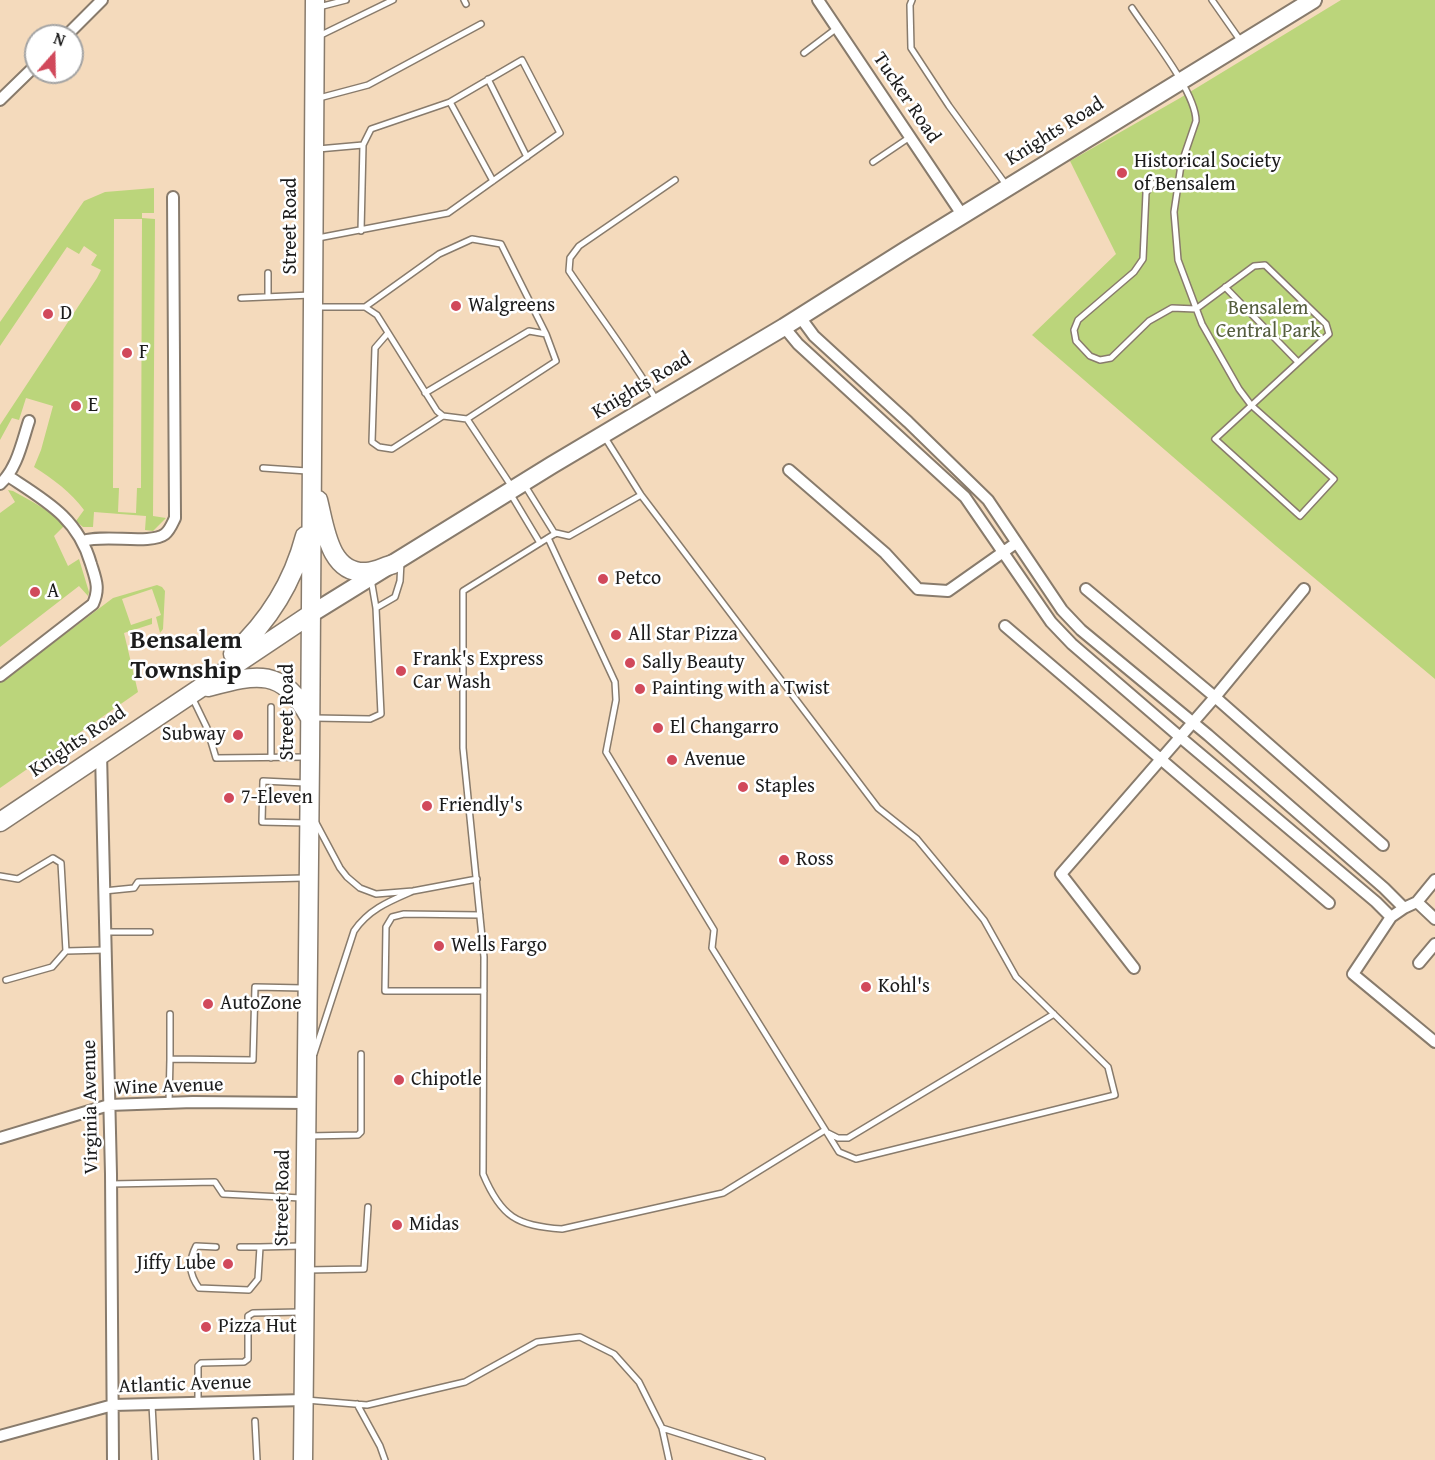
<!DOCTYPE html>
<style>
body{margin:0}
#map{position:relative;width:1435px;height:1460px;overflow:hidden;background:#f4dabc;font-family:"Gentium Book Plus",serif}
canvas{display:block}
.north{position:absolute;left:24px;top:24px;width:60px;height:60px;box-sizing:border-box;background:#fff;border:2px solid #a4a4a4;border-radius:50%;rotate:20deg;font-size:16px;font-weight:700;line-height:24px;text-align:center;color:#1c1c1c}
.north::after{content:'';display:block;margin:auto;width:21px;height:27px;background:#d1495b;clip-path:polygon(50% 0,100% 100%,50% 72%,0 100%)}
</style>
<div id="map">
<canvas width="1435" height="1460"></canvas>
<div class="north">N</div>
</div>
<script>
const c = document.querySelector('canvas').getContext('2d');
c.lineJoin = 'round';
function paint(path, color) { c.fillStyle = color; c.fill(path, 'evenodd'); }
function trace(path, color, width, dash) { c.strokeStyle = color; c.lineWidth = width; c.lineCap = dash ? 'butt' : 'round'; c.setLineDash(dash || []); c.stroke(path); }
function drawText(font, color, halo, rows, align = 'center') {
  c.font = font + ' "Gentium Book Plus",serif'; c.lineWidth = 5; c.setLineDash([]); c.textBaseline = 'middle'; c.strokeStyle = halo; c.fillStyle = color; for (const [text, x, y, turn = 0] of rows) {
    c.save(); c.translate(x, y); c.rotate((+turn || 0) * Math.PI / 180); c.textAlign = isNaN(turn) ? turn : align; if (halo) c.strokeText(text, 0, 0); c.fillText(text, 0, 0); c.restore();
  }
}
const green = new Path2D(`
 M1341,0H1435V679L1276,546L1032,335L1116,254L1070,161L1180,98Z
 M154,188V213H142V218L155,219L153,516L166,518L153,531L145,530L146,516L94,512L93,527H83L76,521L84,510C71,492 53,479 34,467L41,450L53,406L26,398L19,420L12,418L0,440V425L97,278L101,270L91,265L97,255L84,246L79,254L67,247L0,346V322L84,201L105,192ZM114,219H142L141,488H137L136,513L118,512L119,488H113Z
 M8,490L13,491C31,501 50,510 64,526L54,536L68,566L79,559L89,592L88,596L79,586L0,647V513L15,502Z
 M157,585L162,587L165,591L163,629L160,633L156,617L161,615L152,589L122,599L131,625L152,618V624L124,633L138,692L0,788V683L113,598Z`);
const lane = new Path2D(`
 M464,0L466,4
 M912,0L910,5L911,48L949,106L1007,186
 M1212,0L1240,40
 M319,7L346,0
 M1132,8C1149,34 1196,92 1196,121L1181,165L1174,212L1178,260L1202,324L1239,389L1251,405L1334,479L1300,516L1215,439C1253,404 1291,369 1329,334L1326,324L1265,265L1254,266L1196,309L1172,308L1149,321L1111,358L1100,360L1090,356L1076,341L1074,330L1078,320L1134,272L1143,259L1146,193L1152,184L1165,182L1178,184
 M319,36L393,0
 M804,53L837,28
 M488,79L527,157
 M319,98L368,85L481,24
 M450,102L493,181
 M318,149L363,145L361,231
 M873,162L910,137
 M318,238L448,213L560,133L522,60L450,102L371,129L363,145
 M268,273V297
 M1225,287L1298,362
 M241,298L311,295
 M315,307H365L377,315L437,411L443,416L467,419L512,487
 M365,307L439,254L472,239L501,244L546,334
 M388,333L375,348L372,442L379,447L392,449L443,416
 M425,393L529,331L546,334L556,361L467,419
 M657,401C630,356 598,314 569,271L570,258L579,246L675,180
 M263,468L307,471
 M524,484L555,534
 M510,493L540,543
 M641,495L569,536L556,533L463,591V748L484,957L483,1174C501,1217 517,1226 562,1229L723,1193L825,1130
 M548,538L615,682L616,700L606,752L714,930L712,948L839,1152L856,1159L1115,1095L1108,1067L1016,977L984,920L917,839L878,808L641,495L604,436
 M376,608L395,597L400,581L401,562
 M192,697L207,728L216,758L306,757
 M314,718L370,719L381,714L376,608L371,579
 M271,758V707
 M305,783L263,781L262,822L307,823
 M316,823L340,868L347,877L360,888L376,894L413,891L477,879
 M0,876L18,879L53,858L61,863L66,951L105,950
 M104,891L134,888L138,882L304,878
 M480,915L404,914L392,917L386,927L385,991H484
 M105,932H150
 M6,980L52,967L66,951
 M170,1014V1059
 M314,1054L354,931C369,909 390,901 413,891
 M169,1103L170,1059L253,1060L255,987L303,988
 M828,1133L838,1138H848L1054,1014
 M308,1136L358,1135L361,1132V1054
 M111,1184L215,1182L223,1194L301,1198
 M216,1247L196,1246C188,1262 189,1274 199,1288L249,1290L258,1279L260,1247H240
 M260,1247L301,1246
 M307,1270L364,1269L368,1207
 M306,1400L367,1405L465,1382L537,1342L580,1337L614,1354L639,1382L662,1428L669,1460
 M198,1402V1366L201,1363L244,1362L248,1359V1316L253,1313L300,1312
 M357,1404L380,1446L385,1460
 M152,1405L155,1460
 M255,1421L257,1460
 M662,1428L762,1460`);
const street = new Path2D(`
 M818,0L963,216
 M66,36L102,0
 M0,100L36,65
 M800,317L814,336L908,422L988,500L1062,610L1081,630L1208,735L1384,888L1404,908
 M784,327L798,344L965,497L1051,622L1072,644L1180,737L1376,902L1391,917
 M789,470L885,553L918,589L948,591L1016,543
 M0,484C17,469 22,442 29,421
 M83,541C104,534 151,545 165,534C170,530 172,524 175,518L173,197
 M1086,589L1215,697L1383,845
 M1005,626L1329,903
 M0,676L93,604C100,588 96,580 91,564C78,518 46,501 8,476
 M101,753L111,1174L113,1460
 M1435,880L1417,902L1404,908L1391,917L1353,974L1435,1042
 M1417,902L1435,919
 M1419,963L1435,944
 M1134,968L1061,874L1215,697L1304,589
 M0,1138L109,1105L193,1102L307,1103
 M0,1436L113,1405L304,1400`);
const secondary = new Path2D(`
 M311,614L552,465L784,327L906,250L1313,0`);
const primary = new Path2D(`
 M318,500C325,527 329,574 366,572C375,572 385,566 394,564
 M233,654C268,622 293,582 305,536
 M208,687C257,674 282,667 310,718
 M0,822L311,614
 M303,1460L310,757L315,0`);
const markers = [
 [1122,173,6,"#d1495b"],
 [456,306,6,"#d1495b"],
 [48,314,6,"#d1495b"],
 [127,353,6,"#d1495b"],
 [76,406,6,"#d1495b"],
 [603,579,6,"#d1495b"],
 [35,592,6,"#d1495b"],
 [616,635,6,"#d1495b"],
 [630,663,6,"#d1495b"],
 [401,671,6,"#d1495b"],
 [640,689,6,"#d1495b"],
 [658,728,6,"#d1495b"],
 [238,735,6,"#d1495b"],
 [672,760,6,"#d1495b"],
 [743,787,6,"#d1495b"],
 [229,798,6,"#d1495b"],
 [427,806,6,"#d1495b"],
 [784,860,6,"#d1495b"],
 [439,946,6,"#d1495b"],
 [866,987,6,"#d1495b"],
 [208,1004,6,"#d1495b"],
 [399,1080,6,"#d1495b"],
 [397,1225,6,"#d1495b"],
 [228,1264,6,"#d1495b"],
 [206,1327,6,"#d1495b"]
];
const streetNames = [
 ["Tucker Road",906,98,56],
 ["Knights Road",1055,132,-32],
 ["Street Road",291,226,-90],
 ["Knights Road",642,386,-31],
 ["Street Road",288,712,-90],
 ["Knights Road",78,742,-34],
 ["Wine Avenue",169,1087,-2],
 ["Virginia Avenue",91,1107,-91],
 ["Street Road",283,1198,-89],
 ["Atlantic Avenue",185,1385,-2]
];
const poiNames = [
 ["Historical Society",1134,162],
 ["of Bensalem",1134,185],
 ["Walgreens",468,306],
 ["D",60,314],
 ["F",139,353],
 ["E",88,406],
 ["Petco",615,579],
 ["A",47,592],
 ["All Star Pizza",628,635],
 ["Frank's Express",413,660],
 ["Car Wash",413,683],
 ["Sally Beauty",642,663],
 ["Painting with a Twist",652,689],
 ["El Changarro",670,728],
 ["Subway",226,735,"right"],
 ["Avenue",684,760],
 ["Staples",755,787],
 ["7-Eleven",241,798],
 ["Friendly's",439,806],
 ["Ross",796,860],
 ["Wells Fargo",451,946],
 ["Kohl's",878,987],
 ["AutoZone",220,1004],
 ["Chipotle",411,1080],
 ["Midas",409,1225],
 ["Jiffy Lube",216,1264,"right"],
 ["Pizza Hut",218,1327]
];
const parkNames = [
 ["Bensalem",1268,309],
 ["Central Park",1268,332]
];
const districtNames = [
 ["Bensalem",186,641],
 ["Township",186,671]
];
paint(green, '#bbd57b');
trace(lane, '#887b6c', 8);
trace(street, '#887b6c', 14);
trace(secondary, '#887b6c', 20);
trace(primary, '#887b6c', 21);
trace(lane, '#fff', 5);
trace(street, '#fff', 10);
trace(secondary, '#fff', 16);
trace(primary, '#fff', 18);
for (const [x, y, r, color] of markers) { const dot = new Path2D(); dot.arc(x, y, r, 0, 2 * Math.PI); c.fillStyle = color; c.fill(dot); trace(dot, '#fff', 2); }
drawText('20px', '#1c1c1c', '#fff', streetNames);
drawText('20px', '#1c1c1c', '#fff', poiNames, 'left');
drawText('20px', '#545d3d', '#fff', parkNames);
drawText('bold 26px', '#1c1c1c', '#fff', districtNames);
</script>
